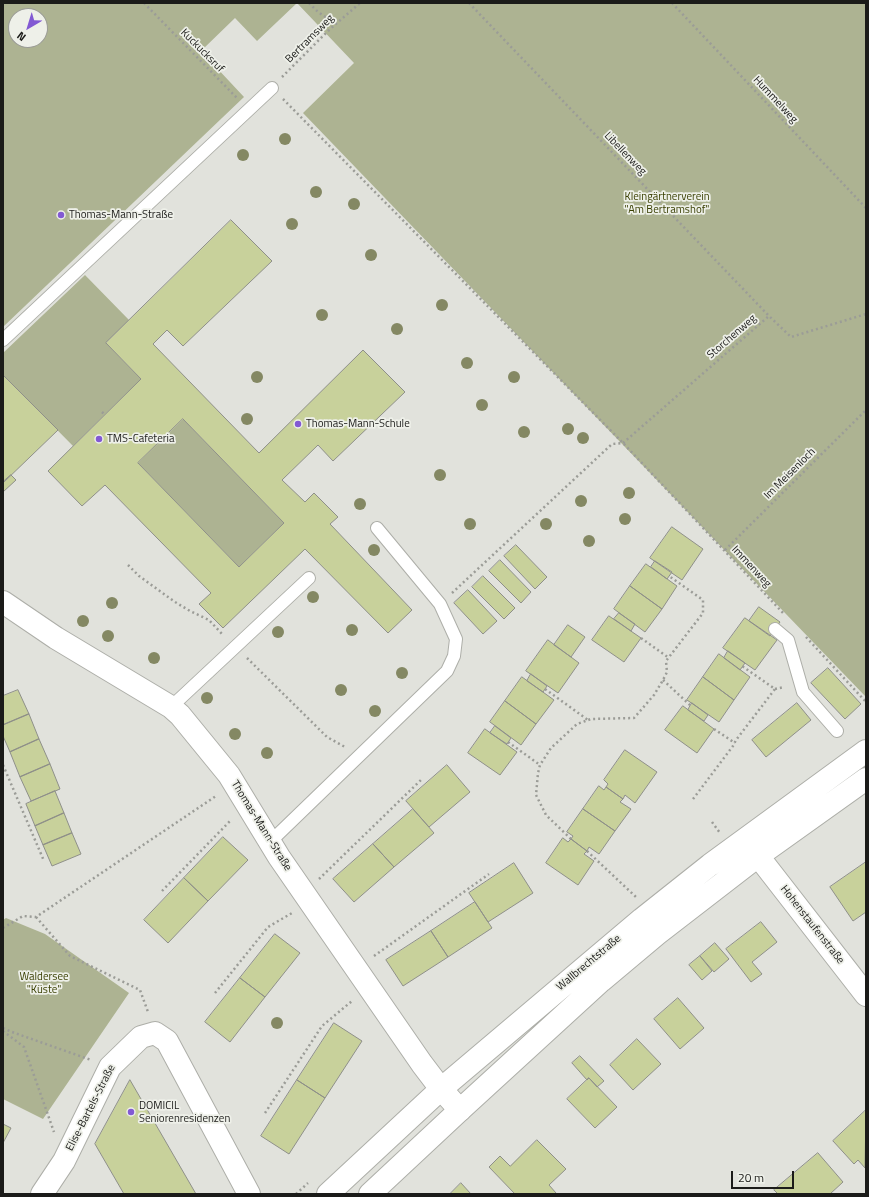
<!DOCTYPE html>
<meta charset="utf-8">
<style>
body{margin:0}
#map{position:relative;width:869px;height:1197px;overflow:hidden;background:#e1e2dc;font-family:"Titillium Web",sans-serif}
canvas{display:block}
.frame{position:absolute;inset:0;border:4px solid #1b1b19;pointer-events:none}
.north{position:absolute;left:8px;top:8px;width:40px;height:40px;box-sizing:border-box;background:#eef0e9;border:1px solid #9a9b96;border-radius:50%;rotate:218deg;font-size:11px;font-weight:700;line-height:16px;text-align:center;color:#1b1b19}
.north::after{content:'';display:block;margin:auto;width:14px;height:18px;background:#8259d3;clip-path:polygon(50% 0,100% 100%,50% 72%,0 100%)}
.scale{position:absolute;left:731px;top:1171px;width:63px;height:18px;box-sizing:border-box;border:2px solid #1b1b19;border-top:0;padding-left:5px;font-size:12px;line-height:14px;white-space:nowrap;color:#1b1b19;-webkit-text-stroke:3px #eef0e9;paint-order:stroke}
</style>
<div id="map">
<canvas width="869" height="1197"></canvas>
<div class="frame"></div>
<div class="north">N</div>
<div class="scale">20 m</div>
</div>
<script>
const c = document.querySelector('canvas').getContext('2d');
c.lineJoin = 'round';
function paint(path, color) { c.fillStyle = color; c.fill(path, 'evenodd'); }
function trace(path, color, width, dash) { c.strokeStyle = color; c.lineWidth = width; c.lineCap = dash ? 'butt' : 'round'; c.setLineDash(dash || []); c.stroke(path); }
function drawText(font, color, halo, rows, align = 'center') {
  c.font = font + ' "Titillium Web",sans-serif'; c.lineWidth = 3.5; c.setLineDash([]); c.textBaseline = 'middle'; c.strokeStyle = halo; c.fillStyle = color; for (const [text, x, y, turn = 0] of rows) {
    c.save(); c.translate(x, y); c.rotate((+turn || 0) * Math.PI / 180); c.textAlign = isNaN(turn) ? turn : align; if (halo) c.strokeText(text, 0, 0); c.fillText(text, 0, 0); c.restore();
  }
}
const green = new Path2D(`
 M3,3H866V697L303,113L354,63L297,3L257,41L235,18L201,51L244,97L3,327ZM16,16H40V40H16Z
 M85,275L129,320L106,343L141,379L73,446L3,375V353Z
 M183,419L284,523L239,567L138,463Z
 M6,918L45,934L129,993L43,1119L3,1099V920Z`);
const building = new Path2D(`
 M231,220L272,261L183,346L167,330L153,344L259,453L363,350L405,392L333,461L318,445L282,480L305,502L314,493L338,517L330,524L412,610L388,633L305,549L223,628L199,604L211,593L105,485L82,506L48,471L141,379L106,343ZM183,419L284,523L239,567L138,463Z
 M3,375L58,430L3,483Z
 M11,475L16,480L3,492V482Z
 M672,527L703,549L682,580L650,558Z
 M516,545L547,577L535,589L504,556Z
 M500,560L531,592L521,603L489,571Z
 M655,561L672,572L667,579L651,567Z
 M646,564L677,586L662,609L630,586Z
 M483,576L515,608L504,619L472,587Z
 M630,586L662,609L645,632L614,609Z
 M468,590L497,621L483,634L454,603Z
 M759,607L780,622L770,636L749,621Z
 M619,613L635,624L631,631L614,619Z
 M609,616L641,638L624,662L592,640Z
 M745,618L777,640L755,670L723,648Z
 M568,625L585,637L571,657L554,645Z
 M548,640L579,663L558,693L526,671Z
 M728,651L745,663L740,670L724,658Z
 M719,654L750,677L734,700L703,677Z
 M828,668L861,704L845,719L811,683Z
 M531,674L547,686L543,692L527,681Z
 M522,677L554,700L536,724L505,701Z
 M703,677L734,700L719,722L687,700Z
 M18,690L29,714L3,725V696Z
 M505,701L536,724L521,745L490,722Z
 M692,703L708,715L704,721L688,710Z
 M797,703L811,720L766,757L752,740Z
 M683,706L714,729L697,753L665,730Z
 M29,714L39,739L10,752L3,736V725Z
 M495,726L511,738L507,744L490,733Z
 M485,729L517,752L500,775L468,753Z
 M39,739L50,764L20,777L10,752Z
 M625,750L657,772L635,803L625,795L623,799L606,787L608,784L604,780Z
 M50,764L60,789L31,801L20,777Z
 M447,765L470,792L429,827L406,801Z
 M599,786L604,790L606,787L623,799L620,802L631,809L615,831L583,809Z
 M55,791L64,813L35,826L26,804Z
 M413,809L434,833L394,867L373,844Z
 M583,809L615,831L599,854L589,847L587,851L571,839L573,836L567,832Z
 M64,813L72,833L43,845L35,826Z
 M72,833L81,854L52,866L43,845Z
 M223,837L248,860L208,901L184,878Z
 M563,838L568,842L571,839L587,851L584,854L594,861L578,885L546,863Z
 M373,844L394,867L354,902L333,879Z
 M866,862V912L853,921L830,887Z
 M514,863L533,893L488,922L469,893Z
 M184,878L208,901L168,943L144,920Z
 M475,902L492,928L448,957L431,931Z
 M761,922L777,942L752,962L762,974L751,982L726,949Z
 M431,931L448,957L403,986L386,960Z
 M275,934L300,953L265,997L240,978Z
 M715,943L729,959L714,972L700,956Z
 M700,956L712,971L702,980L689,965Z
 M240,978L265,997L230,1042L205,1022Z
 M678,998L704,1028L680,1049L654,1019Z
 M334,1023L362,1041L325,1098L297,1080Z
 M637,1039L661,1064L633,1090L610,1065Z
 M580,1056L604,1081L597,1087L589,1078L587,1080L572,1063Z
 M589,1078L617,1107L595,1128L567,1099Z
 M130,1080L196,1194H124L95,1144Z
 M297,1080L325,1098L289,1154L261,1136Z
 M865,1111L866,1112L865,1168L858,1160L854,1164L833,1141Z
 M3,1124L11,1128L3,1143Z
 M537,1140L566,1169L549,1185L556,1193L554,1194H515L489,1167L500,1156L510,1166Z
 M818,1153L843,1182L830,1194H778L774,1190Z
 M461,1183L471,1194H450Z`);
const path = new Path2D(`
 M144,3L237,98
 M309,3L318,12L336,24
 M469,3L769,316
 M672,3L866,208
 M282,77L329,30L360,3
 M283,99L623,443L784,614
 M102,412L105,415
 M623,443L769,316L791,337L866,314
 M725,550L866,410
 M128,565L139,576L175,602L190,611L209,620L223,635
 M452,593L612,444L623,443
 M806,637L866,702
 M641,638L669,658
 M247,658L327,737L345,747
 M663,680L691,706
 M545,689L588,720
 M775,689L784,687
 M714,729L735,743
 M508,742L540,765
 M3,765L44,861
 M693,799L733,746L736,740L775,689L742,666
 M712,822L720,833
 M571,839L546,815L536,795L538,773L540,765L551,748L577,724L591,719L634,718L654,695L663,680L667,672L666,661L703,613V600L669,576
 M587,851L636,897
 M319,879L423,778
 M162,891L231,820
 M36,917L70,956L140,990L148,1012
 M3,928L23,916L36,917L216,796
 M374,956L489,874
 M215,993L268,927L292,913
 M3,1028L12,1032L91,1060
 M3,1031L24,1047L54,1132
 M265,1113L322,1026L352,1001
 M296,1194L308,1183`);
const service = new Path2D(`
 M3,340L272,88
 M775,629L788,640L803,692L837,731
 M171,707L309,578
 M270,842L447,671L454,656L456,639L440,604L377,528`);
const minor = new Path2D(`
 M3,602L56,638L171,707L180,715L229,775L279,857L422,1064L441,1089L460,1110
 M758,856L866,995
 M42,1194L64,1161L110,1067L141,1037L155,1033L167,1041L249,1194`);
const primary = new Path2D(`
 M328,1194L441,1089L642,919L710,865L866,751
 M370,1194L460,1110L601,981L657,934L758,856L866,779`);
const trees = [
 [285,139],
 [243,155],
 [316,192],
 [354,204],
 [292,224],
 [371,255],
 [442,305],
 [322,315],
 [397,329],
 [467,363],
 [257,377],
 [514,377],
 [482,405],
 [247,419],
 [568,429],
 [524,432],
 [583,438],
 [440,475],
 [629,493],
 [581,501],
 [360,504],
 [625,519],
 [470,524],
 [546,524],
 [589,541],
 [374,550],
 [313,597],
 [112,603],
 [83,621],
 [352,630],
 [278,632],
 [108,636],
 [154,658],
 [402,673],
 [341,690],
 [207,698],
 [375,711],
 [235,734],
 [267,753],
 [277,1023]
];
const markers = [
 [61,215,4,"#8259d3"],
 [298,424,4,"#8259d3"],
 [99,439,4,"#8259d3"],
 [131,1112,4,"#8259d3"]
];
const streetNames = [
 ["Bertramsweg",310,39,-45],
 ["Kuckucksruf",202,51,45],
 ["Hummelweg",775,100,47],
 ["Libellenweg",625,154,46],
 ["Storchenweg",732,337,-41],
 ["Im Meisenloch",790,474,-45],
 ["Immenweg",751,567,47],
 ["Thomas-Mann-Straße",261,826,58],
 ["Hohenstaufenstraße",812,925,52],
 ["Wallbrechtstraße",589,963,-40],
 ["Elise-Bartels-Straße",91,1108,-63]
];
const parkNames = [
 ["Kleingärtnerverein",667,197],
 ["\"Am Bertramshof\"",667,210],
 ["Waldersee",44,977],
 ["\"Küste\"",44,990]
];
const poiNames = [
 ["Thomas-Mann-Straße",69,215],
 ["Thomas-Mann-Schule",306,424],
 ["TMS-Cafeteria",107,439],
 ["DOMICIL",139,1106],
 ["Seniorenresidenzen",139,1119]
];
paint(green, '#adb392');
paint(building, '#c8d19b');
trace(building, '#8e8f89', 1);
trace(service, '#adaea8', 14);
trace(minor, '#adaea8', 24);
trace(primary, '#adaea8', 24);
trace(path, '#9b9c97', 2.5, [2, 3]);
trace(service, '#fff', 12);
trace(minor, '#fff', 22);
trace(primary, '#fff', 22);
c.fillStyle = '#848863';
for (const [x, y] of trees) { c.beginPath(); c.arc(x, y, 6, 0, 2 * Math.PI); c.fill(); }
for (const [x, y, r, color] of markers) { const dot = new Path2D(); dot.arc(x, y, r, 0, 2 * Math.PI); c.fillStyle = color; c.fill(dot); trace(dot, '#eef0e9', 1.5); }
drawText('11px', '#1b1b19', '#eef0e9', streetNames);
drawText('11px', '#383e00', '#eef0e9', parkNames);
drawText('11px', '#1b1b19', '#eef0e9', poiNames, 'left');
</script>
